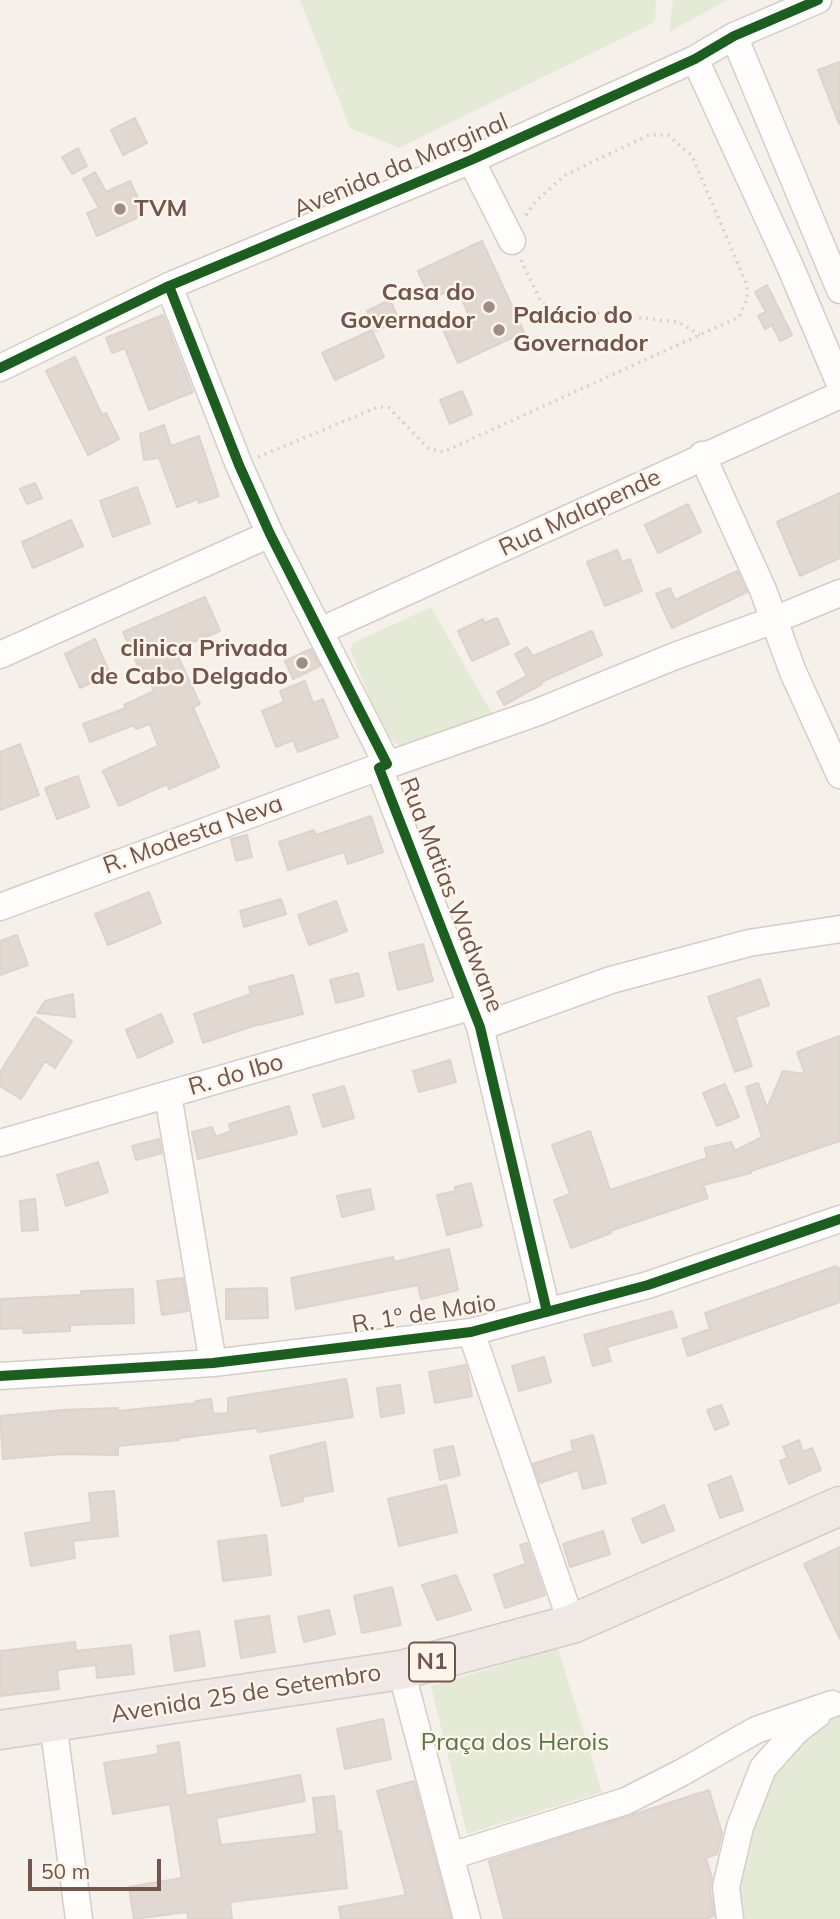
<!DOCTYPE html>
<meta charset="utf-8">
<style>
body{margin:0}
#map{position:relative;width:840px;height:1919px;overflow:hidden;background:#f5f0ea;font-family:Mulish,sans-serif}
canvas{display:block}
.scale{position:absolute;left:28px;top:1859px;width:133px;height:32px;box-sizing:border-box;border:4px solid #70564d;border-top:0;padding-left:9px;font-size:21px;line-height:24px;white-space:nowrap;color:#70564d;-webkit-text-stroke:5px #fdf4eb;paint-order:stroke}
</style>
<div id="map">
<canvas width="840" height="1919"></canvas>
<div class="scale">50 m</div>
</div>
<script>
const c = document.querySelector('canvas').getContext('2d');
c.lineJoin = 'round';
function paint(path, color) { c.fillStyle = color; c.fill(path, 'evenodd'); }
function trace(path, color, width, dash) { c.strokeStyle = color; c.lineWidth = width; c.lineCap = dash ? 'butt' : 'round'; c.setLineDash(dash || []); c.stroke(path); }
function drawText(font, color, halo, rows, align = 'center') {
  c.font = font + ' Mulish,sans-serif'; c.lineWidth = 5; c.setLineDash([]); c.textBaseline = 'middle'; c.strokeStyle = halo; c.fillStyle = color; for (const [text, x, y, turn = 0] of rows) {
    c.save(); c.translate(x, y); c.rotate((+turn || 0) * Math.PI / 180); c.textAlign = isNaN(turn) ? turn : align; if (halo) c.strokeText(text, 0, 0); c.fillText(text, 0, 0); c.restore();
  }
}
const green = new Path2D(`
 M300,0H656L655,22L399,148L350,128Z
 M673,0H727L669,32Z
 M431,607L494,717L411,752L395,743L382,728L350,649L353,643Z
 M558,1648L602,1792L467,1834L431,1686Z
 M840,1709V1919H742L738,1881L751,1820L783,1757Z`);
const building = new Path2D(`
 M840,62V123L839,124L818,70Z
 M135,118L147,143L123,155L111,130Z
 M78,148L87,166L72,174L62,157Z
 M95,172L106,192L130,181L145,214L97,236L87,213L99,208L83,179Z
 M482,241L524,332L458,363L442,327L469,315L456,287L431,299L418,271Z
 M767,285L792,335L780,341L772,325L765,329L758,316L766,312L755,292Z
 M390,300L399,320L376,331L367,311Z
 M163,315L193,392L149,410L125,348L112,353L106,338Z
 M372,330L384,357L335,380L322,353Z
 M75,357L102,415L106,413L119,439L88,455L46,371Z
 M462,391L472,414L450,424L440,400Z
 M164,425L171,446L199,436L219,496L199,503L198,499L177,507L159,458L144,460L140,434Z
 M35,483L42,498L27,504L20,489Z
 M137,487L150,523L113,537L100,501Z
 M840,493V558L800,576L777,522Z
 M688,504L701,532L658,553L645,525Z
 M71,520L83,546L33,568L22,542Z
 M617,550L622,562L630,559L642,591L605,606L587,562Z
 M737,571L747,592L672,628L656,594L670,588L675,600Z
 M205,597L220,631L175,650L200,704L193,707L219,767L169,789L167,784L119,806L103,771L158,746L150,724L136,729L134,725L90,742L83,724L126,708L124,705L154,691L141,664L138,666L123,632Z
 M497,618L509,644L472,661L458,631L483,619L485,623Z
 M592,631L602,655L541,682L542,684L504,705L497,692L527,676L515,654L527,647L533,656Z
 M95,639L110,674L80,688L65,654Z
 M311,649L320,666L293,679L285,661Z
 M305,681L313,703L323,699L338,737L298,752L293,740L276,747L262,711L284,702L280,691Z
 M20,744L39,795L0,810V752Z
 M78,776L89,807L57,819L45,788Z
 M371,816L383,852L348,864L344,852L288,870L279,842L314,830L316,835Z
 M247,835L252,857L236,861L231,839Z
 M149,892L161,923L108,945L95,914Z
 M281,899L286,914L244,927L240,911Z
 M336,901L347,931L309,945L298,915Z
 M17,935L28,965L0,975V941Z
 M423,944L433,981L398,990L389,953Z
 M358,973L364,996L336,1003L330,980Z
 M293,975L303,1014L259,1025V1024L203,1043L194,1014L251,994L249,987Z
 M760,979L769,1005L735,1017L752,1066L735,1072L708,997Z
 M73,994L75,1017L37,1013L45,1001Z
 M161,1014L173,1042L138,1058L126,1030Z
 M35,1017L72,1041L55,1068L45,1061L21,1099L0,1086V1072Z
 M840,1036V1141L751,1171V1173L703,1185L708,1198L610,1231L611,1233L571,1248L554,1200L570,1194L552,1145L590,1131L610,1190L707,1158L705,1148L731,1142L735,1151L762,1137L746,1087L758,1083L767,1108L783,1071L805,1074L797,1052Z
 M450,1060L456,1082L419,1092L413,1071Z
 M725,1084L739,1117L717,1126L703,1093Z
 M344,1086L354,1118L323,1127L313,1095Z
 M289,1106L297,1134L198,1159L192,1132L212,1127L216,1137L231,1131L229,1124Z
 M159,1139L162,1153L136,1160L132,1146Z
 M98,1162L108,1192L66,1206L57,1175Z
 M471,1183L482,1226L447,1235L437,1195L456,1191L455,1187Z
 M370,1189L374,1209L342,1217L337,1196Z
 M35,1199L38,1230L22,1231L20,1201Z
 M449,1249L458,1290L421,1299L418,1285L296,1309L291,1278L393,1257L394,1262Z
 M836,1266L837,1269L840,1268V1302L688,1356L682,1339L710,1329L705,1313Z
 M183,1278L188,1311L162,1315L157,1281Z
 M267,1288L268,1318L226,1319V1289Z
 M133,1289L134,1323L70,1325V1331L24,1333L23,1328L0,1329V1299L81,1295V1291Z
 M672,1311L677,1327L607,1347L611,1361L593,1366L584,1335Z
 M544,1357L551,1382L519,1391L512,1366Z
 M466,1365L472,1396L435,1403L429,1372Z
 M346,1379L353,1417L258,1432L257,1428L179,1438V1440L118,1446V1455L63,1454L3,1459L0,1416L62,1410L118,1408V1411L197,1403L196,1401L211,1399L213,1414L228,1413V1398Z
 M400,1385L404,1413L381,1417L377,1388Z
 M721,1405L729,1424L715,1430L707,1410Z
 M593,1435L606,1483L583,1489L578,1470L540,1483L533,1464L573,1451L571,1441Z
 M799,1440L803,1452L812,1448L821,1470L789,1484L780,1461L788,1458L783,1447Z
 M325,1442L333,1491L302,1497L303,1501L282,1506L270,1456Z
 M453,1446L460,1475L440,1480L434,1450Z
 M731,1476L743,1510L720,1518L708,1485Z
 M446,1485L457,1532L399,1546L388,1499Z
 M114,1491L118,1536L73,1541L75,1558L31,1566L25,1533L92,1522L89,1493Z
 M664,1505L674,1530L642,1543L632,1519Z
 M603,1531L610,1554L570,1567L563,1544Z
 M266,1535L271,1575L223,1581L218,1541Z
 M527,1543L545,1595L505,1608L494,1575L526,1564L520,1545Z
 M840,1547V1639L804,1564Z
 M456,1575L471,1610L437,1620L422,1585Z
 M392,1587L401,1625L362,1633L354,1596Z
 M329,1610L335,1634L304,1642L298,1617Z
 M269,1616L275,1652L241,1658L235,1621Z
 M199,1631L205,1666L175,1671L170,1636Z
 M75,1642L76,1651L131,1645L134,1674L97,1678L96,1665L57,1670L59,1689L0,1696V1651Z
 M383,1719L391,1759L345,1769L337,1729Z
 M179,1742L186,1796L300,1775L305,1801L216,1818L221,1845L317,1834L313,1798L334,1796L338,1832L341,1831L347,1888L230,1902L232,1919H188L187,1912L134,1919L129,1887L182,1878L170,1804L113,1814L104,1763L159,1754L157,1746Z
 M414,1781L451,1919H341L339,1907L406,1895L377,1791Z
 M709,1790L722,1833L717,1854L706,1858L712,1878L710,1889L714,1916L704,1919H504L489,1861Z`);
const path = new Path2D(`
 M521,260L541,302L550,308L678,322L700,335
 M258,457L378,407L389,408L428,448L443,452L739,317L747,299V285L692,156L668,135H649L565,175L536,201L523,219`);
const minor = new Path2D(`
 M734,36L840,290
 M695,59L790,266L840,384
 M471,160L512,241
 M169,286L239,465L270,534L387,764L379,768L480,1027L547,1312
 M0,368L169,286L471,160L695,59L734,36L818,0
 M702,455L763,590L793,672L840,775
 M320,631L840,395
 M0,655L270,534
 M379,768L538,712L675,656L774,620L840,593
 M0,907L387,764
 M480,1027L611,980L749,943L840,929
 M168,1095L213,1363
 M0,1143L473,1006
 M471,1332L572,1624
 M0,1376L213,1363L471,1332L648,1285L840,1219
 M401,1670L467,1919
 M53,1723L79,1919
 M451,1856L626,1801L681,1773L756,1730L832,1704
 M730,1919L726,1887L740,1827L763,1768L796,1731L817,1715`);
const highway = new Path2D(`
 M0,1730L401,1670L572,1624L840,1506`);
const cycleway = new Path2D(`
 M169,286L239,465L270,534L387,764L379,768L480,1027L547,1312
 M0,368L169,286L471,160L695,59L734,36L818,0
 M0,1376L213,1363L471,1332L648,1285L840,1219`);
const markers = [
 [120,209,7,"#9f8c84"],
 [489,307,7,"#9f8c84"],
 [499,330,7,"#9f8c84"],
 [302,663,7,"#9f8c84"]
];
const shields = [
 [432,1662,46]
];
const shieldNames = [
 ["N1",432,1662]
];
const streetNames = [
 ["Avenida da Marginal",401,166,-23],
 ["Rua Malapende",580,513,-25],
 ["R. Modesta Neva",193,835,-20],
 ["Rua Matias Wadwane",451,895,69],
 ["R. do Ibo",236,1075,-16],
 ["R. 1º de Maio",424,1314,-9],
 ["Avenida 25 de Setembro",246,1694,-9]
];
const poiNames = [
 ["TVM",134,209],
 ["Casa do",475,293,"right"],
 ["Governador",475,321,"right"],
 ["Palácio do",513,316],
 ["Governador",513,344],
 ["clinica Privada",288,649,"right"],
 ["de Cabo Delgado",288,677,"right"]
];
const parkNames = [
 ["Praça dos Herois",515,1743]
];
paint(green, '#e4ead6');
paint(building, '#e1d8d2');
trace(building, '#ddd2cc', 2);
trace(minor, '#d4cdc8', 29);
trace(highway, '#d3cbc7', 41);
trace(path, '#d9d0ce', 3.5, [2, 5]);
trace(minor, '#fefdfc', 26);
trace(highway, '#efe8e5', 38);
trace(cycleway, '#1b5e20', 10);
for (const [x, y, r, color] of markers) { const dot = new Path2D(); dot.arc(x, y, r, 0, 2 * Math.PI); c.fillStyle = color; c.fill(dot); trace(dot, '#fdf4eb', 2.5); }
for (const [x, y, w] of shields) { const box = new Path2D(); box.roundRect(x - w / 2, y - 19.5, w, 39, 5); c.fillStyle = '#fdf4eb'; c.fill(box); trace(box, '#70564d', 2); }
drawText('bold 23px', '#70564d', null, shieldNames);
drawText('24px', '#70564d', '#fdf4eb', streetNames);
drawText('bold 24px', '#70564d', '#fdf4eb', poiNames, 'left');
drawText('24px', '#587546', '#fdf4eb', parkNames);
</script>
